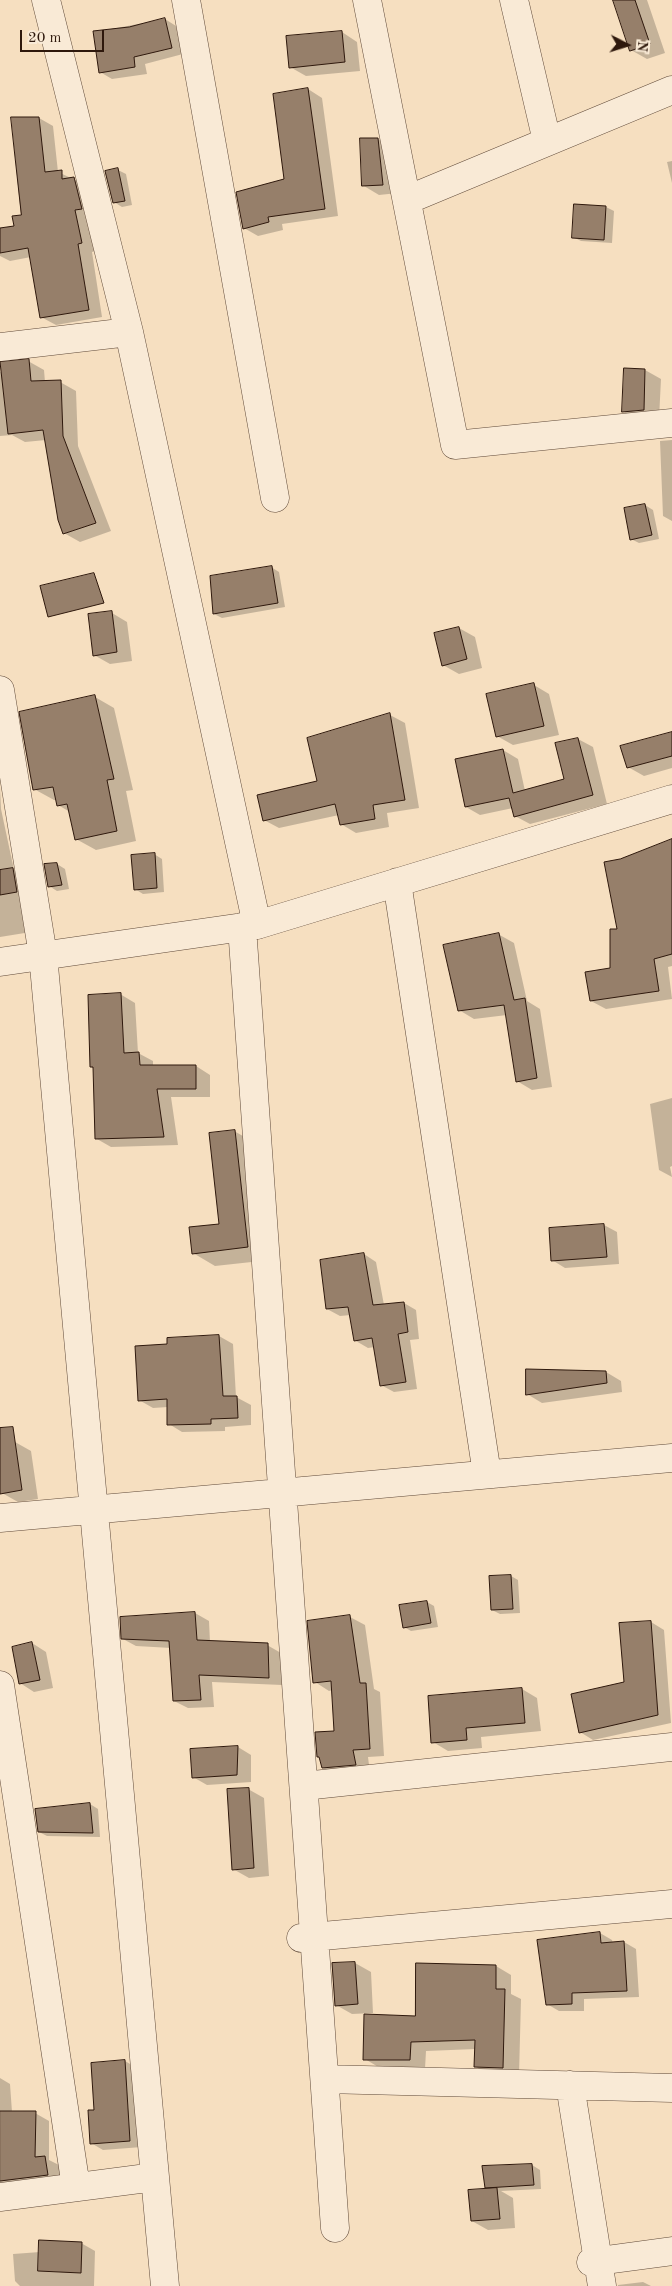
<!DOCTYPE html>
<style>
body{margin:0}
#map{position:relative;width:672px;height:2286px;overflow:hidden;background:#f6dfc0;font-family:"Old Standard TT",serif}
canvas{display:block}
.north{position:absolute;left:602px;top:20px;width:50px;height:50px;-webkit-text-stroke:4px #f9ead6;paint-order:stroke;rotate:95deg;font-size:14px;font-weight:700;line-height:20px;text-align:center;color:#2e180c}
.north::after{content:'';display:block;margin:auto;width:18px;height:22px;background:#2e180c;clip-path:polygon(50% 0,100% 100%,50% 72%,0 100%)}
.scale{position:absolute;left:20px;top:30px;width:84px;height:22px;box-sizing:border-box;border:2px solid #2e180c;border-top:0;padding-left:6px;font-size:15px;line-height:18px;white-space:nowrap;color:#2e180c;-webkit-text-stroke:4px #f9ead6;paint-order:stroke}
</style>
<div id="map">
<canvas width="672" height="2286"></canvas>
<div class="north">N</div>
<div class="scale">20 m</div>
</div>
<script>
const c = document.querySelector('canvas').getContext('2d');
c.lineJoin = 'round';
function paint(path, color) { c.fillStyle = color; c.fill(path, 'evenodd'); }
function trace(path, color, width, dash) { c.strokeStyle = color; c.lineWidth = width; c.lineCap = dash ? 'butt' : 'round'; c.setLineDash(dash || []); c.stroke(path); }
const shadow = new Path2D(`
 M614,0H647L665,53L647,59L631,50Z
 M165,19L176,26L183,54L145,64L147,74L112,79L100,72L95,32Z
 M342,32L357,42L360,71L306,76L290,67Z
 M308,89L322,98L338,216L282,224L283,230L258,236L244,228L285,180Z
 M39,118L53,126L58,172L88,186L96,251L92,252L102,317L56,325L41,317L31,257L10,261L0,256V229L16,227L22,216Z
 M378,139L394,148L398,193L379,195L364,186Z
 M672,161V183L667,162Z
 M118,170L126,174L132,205L122,207L114,202Z
 M606,207L614,211L612,243L581,241L573,237Z
 M28,361L44,370L45,382H60L76,391L78,446L111,531L80,542L64,533L46,440L25,442L12,435L0,436V372Z
 M645,370L661,379L659,419L639,421L624,412Z
 M672,440V521L663,516L660,441Z
 M645,505L653,510L659,539L639,543L631,539Z
 M271,567L279,572L285,607L222,618L214,614Z
 M112,613L127,622L132,661L110,664L94,655Z
 M459,628L475,637L482,668L459,674L443,665Z
 M534,685L549,694L559,735L513,745L497,736Z
 M95,697L114,708L133,790L126,791L136,841L96,850L76,839L70,812L58,805L57,800H54L34,789Z
 M390,715L405,723L419,808L387,813L389,827L356,833L341,824L339,815L279,828L264,820L318,782Z
 M672,734V768L644,776L628,767Z
 M578,739L593,747L607,804L530,824L515,816L513,808L480,815L466,807L503,750L518,759L525,791L566,780Z
 M0,788L1,809L14,870L28,878L31,932L0,937Z
 M154,854L162,859L164,892L143,894L135,889Z
 M57,864L65,869L69,889L57,891L49,886Z
 M672,897V966L668,967L672,999L606,1009L591,1001L611,969L619,931Z
 M498,934L514,943L527,1001L540,1009L552,1087L532,1090L517,1081L507,1015L474,1019L459,1010Z
 M120,994L135,1003L138,1053L153,1061V1066H196L210,1075V1097H171L178,1145L111,1147L97,1139L94,1069L91,1067Z
 M672,1098V1166L670,1167L672,1177L659,1170L650,1104Z
 M234,1131L257,1144L270,1260L215,1266L193,1253L220,1225Z
 M604,1225L617,1232L619,1264L565,1268L552,1260Z
 M364,1254L376,1262L384,1305L404,1303L416,1310L419,1339L410,1340L417,1389L394,1392L381,1385L375,1347L368,1348L356,1341L351,1315L340,1316L327,1309Z
 M219,1336L233,1344L236,1397L251,1405V1425L225,1427V1431L182,1432L169,1424L168,1407L153,1408L139,1400L168,1346Z
 M606,1372L621,1381L622,1392L542,1403L527,1394Z
 M15,1442L31,1451L38,1499L18,1502L2,1493L0,1443Z
 M511,1576L518,1580L520,1613L500,1614L492,1610Z
 M427,1602L434,1606L438,1627L411,1631L404,1627Z
 M195,1613L209,1621L210,1642L267,1645L281,1653L282,1685L212,1682L214,1707L188,1708L174,1701L171,1648L136,1646L123,1639Z
 M350,1617L365,1625L374,1689L380,1692L384,1756L368,1757L370,1773L338,1776L323,1768L321,1758L318,1757L336,1732L333,1690L329,1691L315,1682Z
 M651,1622L664,1630L671,1723L593,1740L580,1732L625,1683Z
 M32,1643L46,1652L53,1688L34,1692L20,1683Z
 M522,1689L537,1698L541,1731L481,1737L482,1748L448,1751L433,1742Z
 M238,1747L251,1755V1782L207,1785L193,1777Z
 M248,1789L264,1798L269,1876L249,1878L233,1869Z
 M90,1804L98,1809L100,1837L47,1836L39,1832Z
 M600,1933L612,1940L613,1943L624,1942L636,1949L639,1997L584,1999V2011H559L547,2004Z
 M355,1963L371,1972L373,2013L352,2014L336,2005Z
 M496,1966L511,1975V1994L521,1999L519,2076H491L476,2067V2049L426,2051L425,2069L380,2068L365,2059Z
 M125,2061L137,2068L142,2147L103,2150L91,2143Z
 M0,2078L10,2084L12,2112L35,2113L49,2121V2160L59,2165L61,2183L0,2197Z
 M532,2165L540,2170L541,2189L501,2191L513,2198L515,2228L488,2230L472,2221L490,2190L486,2187Z
 M81,2243L95,2251L94,2286H20L15,2281L13,2254L40,2252Z
 M643,2282L651,2286H618V2285Z`);
const building = new Path2D(`
 M613,0H635L650,44L630,51Z
 M165,18L172,48L134,57L135,67L99,73L93,31L129,27Z
 M342,31L345,62L289,68L286,36Z
 M308,88L325,209L268,217L269,222L243,229L236,192L284,179L273,94Z
 M11,117H39L45,172L62,170V179L74,177L82,209L75,210L82,243L78,244L89,310L40,318L28,248L0,253V228L14,226L12,216L21,215Z
 M360,138H378L383,185L362,186Z
 M118,168L125,201L113,203L105,171Z
 M574,204L606,206L604,240L572,238Z
 M29,359L31,381L61,380L63,436L96,523L63,534L58,520L43,430L8,434L0,362Z
 M624,368L645,369L644,410L622,412Z
 M645,504L652,535L630,540L624,508Z
 M272,566L278,603L213,614L210,576Z
 M94,573L104,603L48,617L40,586Z
 M112,611L117,652L93,656L88,614Z
 M459,627L467,659L442,666L434,633Z
 M534,683L544,726L496,737L486,694Z
 M95,695L114,779L107,780L117,831L75,840L67,804L57,806L53,787L33,790L19,712Z
 M390,713L405,800L373,805L375,819L340,825L335,804L263,821L257,795L317,781L307,738Z
 M672,732V756L627,768L620,746Z
 M578,738L593,795L514,817L509,798L465,807L455,759L503,749L513,793L564,779L555,743Z
 M672,839V954L654,959L659,991L590,1001L585,972L610,968V929H617L604,862L620,859Z
 M155,853L157,888L134,890L131,855Z
 M57,863L62,885L48,887L44,864Z
 M13,868L17,892L0,895V870Z
 M499,933L514,1000L525,998L537,1078L516,1082L504,1005L458,1011L443,945Z
 M121,993L124,1053L139,1052L140,1065H196V1089H157L164,1137L95,1139L93,1067H90L88,995Z
 M235,1130L248,1247L192,1254L189,1227L219,1224L209,1133Z
 M604,1224L607,1257L551,1261L549,1228Z
 M364,1253L373,1305L404,1302L408,1332L398,1334L406,1382L380,1386L372,1338L354,1341L348,1307L326,1309L320,1260Z
 M219,1335L223,1396H237L238,1418L211,1419V1424L167,1425V1399L138,1401L135,1346L167,1344V1338Z
 M526,1369L606,1371L607,1383L526,1395Z
 M13,1427L22,1490L0,1494V1428Z
 M511,1575L513,1609L491,1610L489,1576Z
 M427,1601L431,1623L403,1628L399,1605Z
 M195,1612L197,1640L268,1643L269,1678L199,1675L201,1700L173,1701L169,1641L121,1639L120,1617Z
 M350,1615L360,1683H366L370,1749L353,1750L356,1765L322,1768L319,1757H317L315,1732L334,1731L331,1681L313,1683L307,1621Z
 M651,1621L658,1715L579,1733L571,1694L624,1682L619,1623Z
 M32,1642L40,1680L19,1684L12,1647Z
 M522,1688L525,1723L466,1728L467,1740L431,1743L428,1696Z
 M238,1746L237,1775L192,1778L190,1749Z
 M249,1788L254,1868L232,1870L227,1789Z
 M90,1803L93,1833L38,1832L35,1809Z
 M600,1932L601,1943L624,1941L627,1991L572,1993V2004L546,2005L537,1940Z
 M355,1962L358,2004L335,2006L332,1963Z
 M416,1963L496,1965V1989H505L503,2068L474,2067L475,2040L411,2042L410,2060H363L364,2014L415,2016Z
 M125,2060L130,2141L90,2144L88,2110H94L91,2063Z
 M0,2111H36L35,2157L45,2156L48,2175L0,2181Z
 M532,2164L534,2185L485,2188L482,2166Z
 M497,2188L500,2219L471,2221L468,2190Z
 M39,2240L82,2242L81,2273L38,2271Z`);
const minor = new Path2D(`
 M186,0L275,498
 M367,0L455,445L672,423
 M514,0L547,141
 M407,200L672,90
 M0,347L129,332
 M0,690L43,955L165,2286
 M397,882L487,1474
 M257,925L672,799
 M242,927L335,2228
 M0,962L257,925L129,332L46,0
 M0,1518L672,1458
 M0,1685L76,2187
 M304,1786L672,1747
 M301,1938L672,1904
 M325,2079L672,2088
 M570,2085L602,2286
 M0,2197L155,2177
 M591,2262L672,2251`);
paint(shadow, '#0003');
paint(building, '#967f6a');
trace(building, '#2e180c', 1);
trace(minor, '#604a39', 29);
trace(minor, '#f9ead6', 28);
</script>
